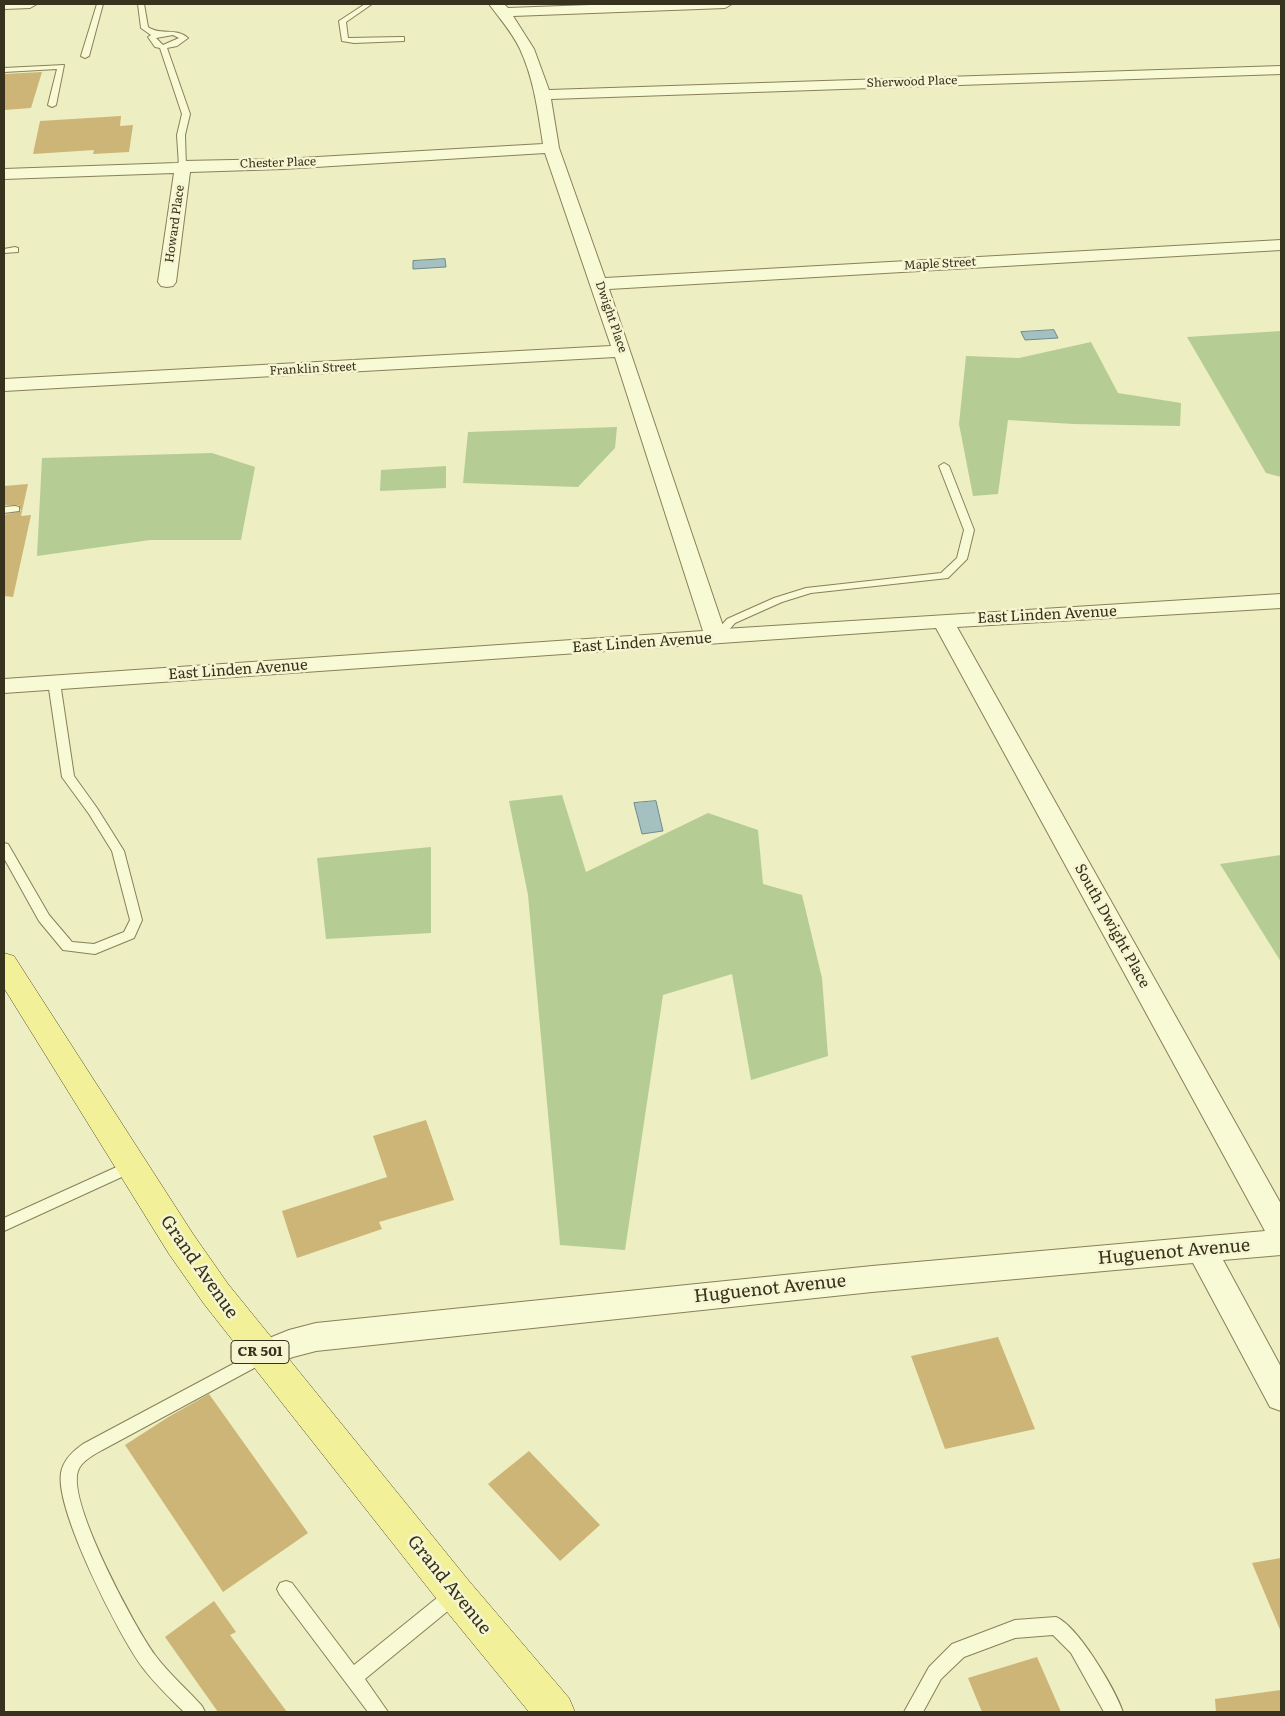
<!DOCTYPE html>
<style>
body{margin:0}
#map{position:relative;width:1285px;height:1716px;overflow:hidden;background:#edeec1;font-family:Literata,serif}
canvas{display:block}
.frame{position:absolute;inset:0;border:5px solid #37321d;pointer-events:none}
</style>
<div id="map">
<canvas width="1285" height="1716"></canvas>
<div class="frame"></div>
</div>
<script>
const c = document.querySelector('canvas').getContext('2d');
c.lineJoin = 'round';
function paint(path, color) { c.fillStyle = color; c.fill(path, 'evenodd'); }
function trace(path, color, width, dash) { c.strokeStyle = color; c.lineWidth = width; c.lineCap = dash ? 'butt' : 'round'; c.setLineDash(dash || []); c.stroke(path); }
function drawText(font, color, halo, rows, align = 'center') {
  c.font = font + ' Literata,serif'; c.lineWidth = 5; c.setLineDash([]); c.textBaseline = 'middle'; c.strokeStyle = halo; c.fillStyle = color; for (const [text, x, y, turn = 0] of rows) {
    c.save(); c.translate(x, y); c.rotate((+turn || 0) * Math.PI / 180); c.textAlign = isNaN(turn) ? turn : align; if (halo) c.strokeText(text, 0, 0); c.fillText(text, 0, 0); c.restore();
  }
}
const green = new Path2D(`
 M1281,331V477L1266,473L1187,337Z
 M1091,342L1118,393L1181,403L1180,426L1073,424L1008,420L998,494L973,496L959,424L966,356L1019,358Z
 M617,427L615,448L578,487L463,483L468,432Z
 M212,453L255,467L241,540H150L37,556L42,458Z
 M446,466V488L380,491L381,470Z
 M562,795L586,872L708,813L758,830L763,884L802,895L822,978L828,1056L751,1080L732,974L663,995L625,1250L560,1245L528,895L509,801Z
 M431,847V933L326,939L317,858Z
 M1281,855V962L1220,864Z`);
const water = new Path2D(`
 M445,259L446,267L413,269V261Z
 M1054,330L1058,338L1025,340L1021,332Z
 M656,801L663,831L642,834L634,803Z`);
const building = new Path2D(`
 M42,72L31,108L4,110V74Z
 M121,116L120,126L133,125L129,152L93,154L94,150L33,154L40,121Z
 M28,484L21,516L31,515L13,597L4,596V515L21,511L19,505H4V486Z
 M426,1120L454,1200L379,1222L382,1229L297,1258L282,1211L387,1177L373,1136Z
 M998,1337L1035,1429L945,1449L911,1356Z
 M209,1394L308,1533L223,1592L125,1445L170,1416Z
 M529,1451L600,1525L560,1561L488,1484Z
 M1281,1558V1632L1252,1563Z
 M214,1601L236,1632L230,1635L287,1712H218L165,1637Z
 M1037,1657L1061,1712H982L968,1678Z
 M1281,1690V1712H1216L1215,1699Z`);
const service = new Path2D(`
 M97,4H103L89,56L85,58L81,56Z
 M138,4H144L148,27C161,36 176,27 188,38L177,46L167,48L190,114L185,135L186,168L179,166L177,135L182,114L160,48L155,47L148,37L151,35L141,28ZM173,35L179,38L163,45L156,38Z
 M365,4H372L346,22L348,38L401,37H404V41L354,43L342,41L339,21Z
 M64,65L56,105L52,107L48,105L57,69L4,72V68Z
 M15,247L18,248V252L4,253V249Z
 M944,463L949,466L974,530L967,559L948,578L811,593L782,602L735,623L720,640H712L710,638L712,636L727,619L774,598L806,588L941,573L957,558L964,530L939,466Z
 M15,506L19,507V511L4,513V507Z
 M54,678L60,682L74,776L97,808L124,851L142,920L134,938L95,954L63,950L39,921L4,858V843L8,844L49,915L72,942L94,944L124,932L130,920L112,851L89,814L62,777L48,682Z
 M132,1160L137,1162L139,1166L137,1170L4,1231V1218Z
 M263,1348L269,1350L271,1355L269,1360L104,1449C95,1454 81,1461 78,1471C67,1502 135,1628 155,1655C169,1674 187,1689 202,1706L205,1712H184C170,1698 155,1684 143,1668C119,1636 55,1510 61,1473C63,1460 73,1451 83,1444Z
 M286,1581L292,1583L354,1665L448,1589L454,1586L460,1589L463,1595L460,1601L365,1679L388,1712H368L280,1595L277,1589L280,1583Z
 M1056,1617C1078,1626 1115,1689 1123,1712H1104L1071,1653L1053,1635L1015,1638L964,1657L941,1679L923,1712H904L929,1667L952,1644L1015,1620Z`);
const minor = new Path2D(`
 M4,4H37L30,8L4,9Z
 M489,4H504L508,8L617,4H732L725,8L513,16L534,49L549,90L1281,66V74L551,99L559,148L605,278L1281,240V250L609,289L724,629L1281,594V608L957,627L1281,1204V1255L1223,1260L1281,1367V1411L1270,1407L1193,1263L872,1292L316,1351L293,1357L263,1369L252,1365L247,1355L252,1345L289,1330L316,1323L872,1266L1265,1231L936,628L4,693V679L703,631L615,357L4,391V379L611,346L545,153L283,169L190,172L176,282L173,286L167,287L161,286L158,282L174,173L4,179V169L177,163L183,161L283,159L543,144C538,112 534,79 520,49C512,32 500,19 489,4Z`);
const primary = new Path2D(`
 M4,953L14,956L193,1234L228,1284L469,1581L569,1698L575,1712H529L443,1607L204,1304L169,1254L4,988Z`);
const farStreetnames = [
 ["Sherwood Place",912,82,-2],
 ["Chester Place",278,163,-2],
 ["Howard Place",175,224,-82],
 ["Maple Street",940,264,-3],
 ["Dwight Place",611,317,71],
 ["Franklin Street",313,369,-3]
];
const shields = [
 [260,1352,58]
];
const shieldNames = [
 ["CR 501",260,1352]
];
const streetNames = [
 ["East Linden Avenue",1047,615,-3],
 ["East Linden Avenue",642,643,-4],
 ["East Linden Avenue",238,670,-4],
 ["South Dwight Place",1112,926,61]
];
const nearStreetnames = [
 ["Huguenot Avenue",1174,1252,-5],
 ["Grand Avenue",199,1267,55],
 ["Huguenot Avenue",770,1289,-6],
 ["Grand Avenue",449,1585,51]
];
paint(green, '#b5cc95');
paint(water, '#a4c0c0');
trace(water, '#6b8c8e', 1);
paint(building, '#ccb577');
trace(service, '#888059', 2);
trace(minor, '#888059', 2);
trace(primary, '#554c2d', 1);
paint(service, '#f8f9d5');
paint(minor, '#f8f9d5');
paint(primary, '#f2f199');
drawText('12px', '#37321d', '#f5f5d1', farStreetnames);
for (const [x, y, w] of shields) { const box = new Path2D(); box.roundRect(x - w / 2, y - 11.5, w, 23, 4); c.fillStyle = '#f5f5d1'; c.fill(box); trace(box, '#37321d', 1); }
drawText('bold 14px', '#37321d', null, shieldNames);
drawText('15px', '#37321d', '#f5f5d1', streetNames);
drawText('18px', '#37321d', '#f5f5d1', nearStreetnames);
</script>
